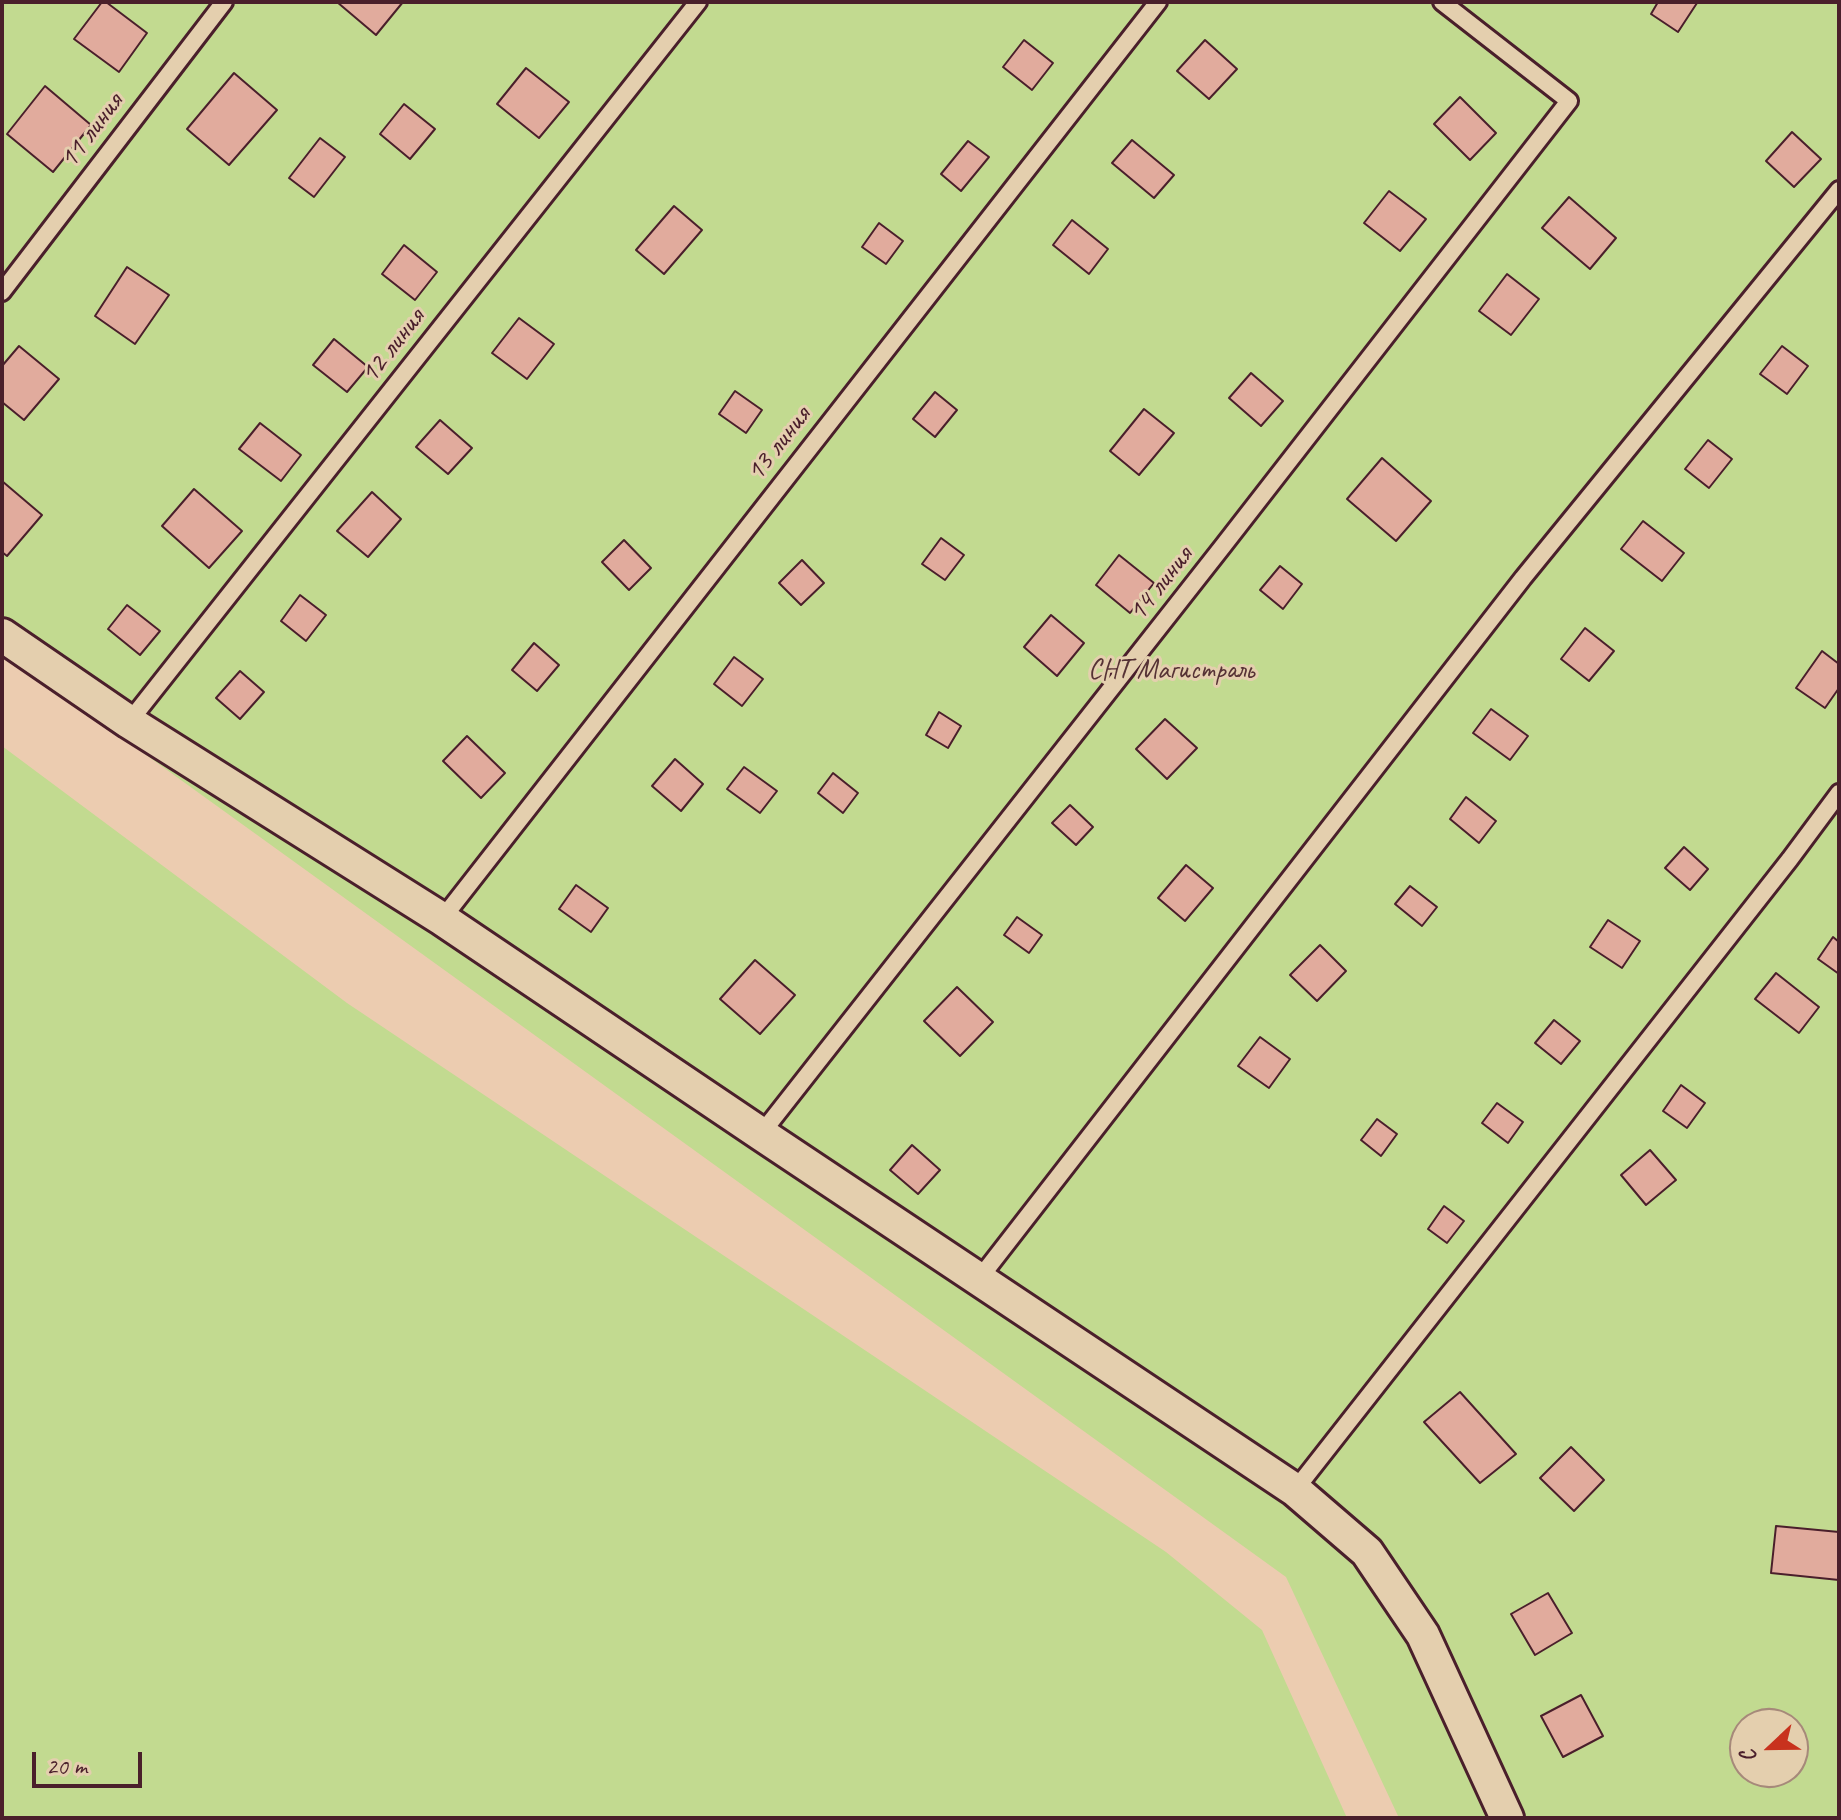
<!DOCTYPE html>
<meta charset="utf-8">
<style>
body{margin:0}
#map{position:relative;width:1841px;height:1820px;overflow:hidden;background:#ecccb0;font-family:Caveat,sans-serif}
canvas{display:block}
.frame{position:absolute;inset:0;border:4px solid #4a1f2b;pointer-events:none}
.north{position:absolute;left:1729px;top:1708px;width:80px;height:80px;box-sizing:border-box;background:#e4cfae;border:2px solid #a6897a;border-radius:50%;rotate:248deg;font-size:22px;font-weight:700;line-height:32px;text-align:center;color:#4a1f2b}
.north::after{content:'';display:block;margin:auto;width:28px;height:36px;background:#c8321e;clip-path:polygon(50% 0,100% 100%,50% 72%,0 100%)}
.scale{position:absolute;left:32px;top:1752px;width:110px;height:36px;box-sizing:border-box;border:4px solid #4a1f2b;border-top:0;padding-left:10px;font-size:24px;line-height:28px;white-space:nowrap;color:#4a1f2b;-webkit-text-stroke:6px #e4cfae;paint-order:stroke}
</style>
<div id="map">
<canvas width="1841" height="1820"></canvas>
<div class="frame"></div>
<div class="north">С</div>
<div class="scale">20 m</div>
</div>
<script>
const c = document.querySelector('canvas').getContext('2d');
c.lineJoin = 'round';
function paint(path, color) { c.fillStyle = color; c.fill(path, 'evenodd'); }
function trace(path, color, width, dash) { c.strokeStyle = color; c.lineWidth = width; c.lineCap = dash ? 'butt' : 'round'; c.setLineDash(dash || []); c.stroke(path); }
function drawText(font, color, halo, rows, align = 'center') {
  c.font = font + ' Caveat,sans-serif'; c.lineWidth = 6; c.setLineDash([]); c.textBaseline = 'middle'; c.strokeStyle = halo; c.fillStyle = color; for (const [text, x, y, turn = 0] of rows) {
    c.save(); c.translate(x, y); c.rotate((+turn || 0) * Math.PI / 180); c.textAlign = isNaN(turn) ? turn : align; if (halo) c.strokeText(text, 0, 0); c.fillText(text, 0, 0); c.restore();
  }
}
const green = new Path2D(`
 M2,2H1839V1818H1399L1286,1577L2,651ZM1745,1724H1793V1772H1745Z
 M2,746L347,1003L1166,1552L1262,1630L1347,1818H2Z`);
const building = new Path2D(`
 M102,2H106L147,33L119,72L74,39Z
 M337,2H403L376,35Z
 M1658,2H1695L1697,3L1678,32L1651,14Z
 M1024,40L1053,63L1032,90L1003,67Z
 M1205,40L1237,69L1209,99L1177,71Z
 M526,68L569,102L539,138L497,104Z
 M234,73L277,110L229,165L187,129Z
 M45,86L91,125L53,172L7,134Z
 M1460,97L1496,133L1470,160L1434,124Z
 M404,104L435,129L410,159L380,134Z
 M1792,132L1821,159L1794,187L1766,161Z
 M320,138L345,157L314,197L289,178Z
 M1132,140L1174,175L1154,198L1112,163Z
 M968,141L989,157L961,191L941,174Z
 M1389,191L1426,219L1400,251L1364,223Z
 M1569,197L1616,238L1590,269L1542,228Z
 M674,206L702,230L664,274L636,250Z
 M1072,220L1108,249L1089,274L1053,245Z
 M879,223L903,241L886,264L862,247Z
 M404,245L437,272L415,300L382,274Z
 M127,267L169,295L135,344L95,316Z
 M1507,274L1539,299L1511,335L1479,311Z
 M519,318L554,344L527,379L492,353Z
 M334,339L368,367L347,392L313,365Z
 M19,346L59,379L24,420L2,402V366Z
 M1782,346L1808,366L1787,394L1760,374Z
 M1251,373L1283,401L1261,426L1229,398Z
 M735,391L762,410L746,433L719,414Z
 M935,392L957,410L935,437L913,419Z
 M1144,409L1174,433L1139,475L1110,451Z
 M440,420L472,448L448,474L416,447Z
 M260,423L301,455L281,481L239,449Z
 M1708,440L1732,459L1709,488L1685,469Z
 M1382,458L1431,501L1396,541L1347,499Z
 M2,481L42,515L7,556L2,552Z
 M194,489L242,531L209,568L162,526Z
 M372,492L401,519L368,557L337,531Z
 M1643,521L1684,553L1662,581L1621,549Z
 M941,538L964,555L945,580L922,564Z
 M624,540L651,568L629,590L602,562Z
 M1119,555L1154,583L1130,613L1096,585Z
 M802,560L824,583L801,605L779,583Z
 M1280,566L1302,584L1283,609L1260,590Z
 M300,595L326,615L306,641L281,621Z
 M127,605L160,631L140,655L108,629Z
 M1051,615L1084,643L1057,676L1024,647Z
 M1585,628L1614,651L1589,681L1561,659Z
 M534,643L559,665L537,691L512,670Z
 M1822,651L1839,664V688L1825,708L1796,688Z
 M734,657L763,679L742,706L714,684Z
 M240,671L264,692L240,719L216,698Z
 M1491,709L1528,736L1510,760L1473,733Z
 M939,712L961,726L948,748L926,735Z
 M1165,719L1197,748L1167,779L1136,749Z
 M467,736L505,773L481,798L443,761Z
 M675,759L703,784L681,811L652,786Z
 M744,767L777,791L760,813L727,789Z
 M833,773L858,793L843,813L818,793Z
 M1466,797L1496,821L1479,843L1450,819Z
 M1070,805L1093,827L1076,845L1052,823Z
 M1684,847L1708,869L1690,890L1665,868Z
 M1186,865L1213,888L1185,921L1158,898Z
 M576,885L608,908L591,932L559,909Z
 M1410,886L1437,907L1422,926L1395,904Z
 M1017,917L1042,935L1029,953L1004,935Z
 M1608,920L1640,941L1622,968L1590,947Z
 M1833,937L1839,942V974L1818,959Z
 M1320,945L1346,971L1317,1001L1290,975Z
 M755,960L795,995L760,1034L720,999Z
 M1776,973L1819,1007L1799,1033L1755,999Z
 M957,987L993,1022L960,1056L924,1021Z
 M1554,1020L1580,1041L1561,1064L1535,1043Z
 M1260,1037L1290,1059L1269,1088L1238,1066Z
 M1681,1085L1705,1103L1687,1128L1663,1111Z
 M1497,1103L1523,1122L1508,1143L1482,1123Z
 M1377,1119L1397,1134L1381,1156L1361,1140Z
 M912,1145L940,1170L918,1194L890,1170Z
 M1650,1150L1676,1180L1646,1205L1621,1175Z
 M1444,1206L1464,1221L1447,1243L1428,1229Z
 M1460,1392L1516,1454L1480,1483L1424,1422Z
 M1571,1447L1604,1480L1574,1511L1540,1478Z
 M1776,1526L1839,1532V1580L1771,1573Z
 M1548,1593L1572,1633L1535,1655L1511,1614Z
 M1581,1695L1603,1736L1563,1757L1541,1716Z`);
const lane = new Path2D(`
 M2,292L224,2
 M129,722L698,2
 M442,919L1158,2
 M761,1134L1223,546L1569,101L1442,2
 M979,1279L1523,578L1839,190
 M1295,1490L1790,859L1839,793`);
const street = new Path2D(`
 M2,635L129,722L442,919L761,1134L1295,1490L1367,1552L1423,1635L1507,1818`);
const streetNames = [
 ["11 линия",92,131,-53],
 ["12 линия",393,346,-52],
 ["13 линия",779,444,-52],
 ["14 линия",1161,584,-52]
];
const parkNames = [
 ["СНТ Магистраль",1171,671]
];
paint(green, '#c2da90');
paint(building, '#e1ab9d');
trace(building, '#4a1f2b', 2);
trace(lane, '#4a1f2b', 22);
trace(street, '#4a1f2b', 38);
trace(lane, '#e4cfae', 16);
trace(street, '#e4cfae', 32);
drawText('28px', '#4a1f2b', '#e4cfae', streetNames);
drawText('28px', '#563235', '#e4cfae', parkNames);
</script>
